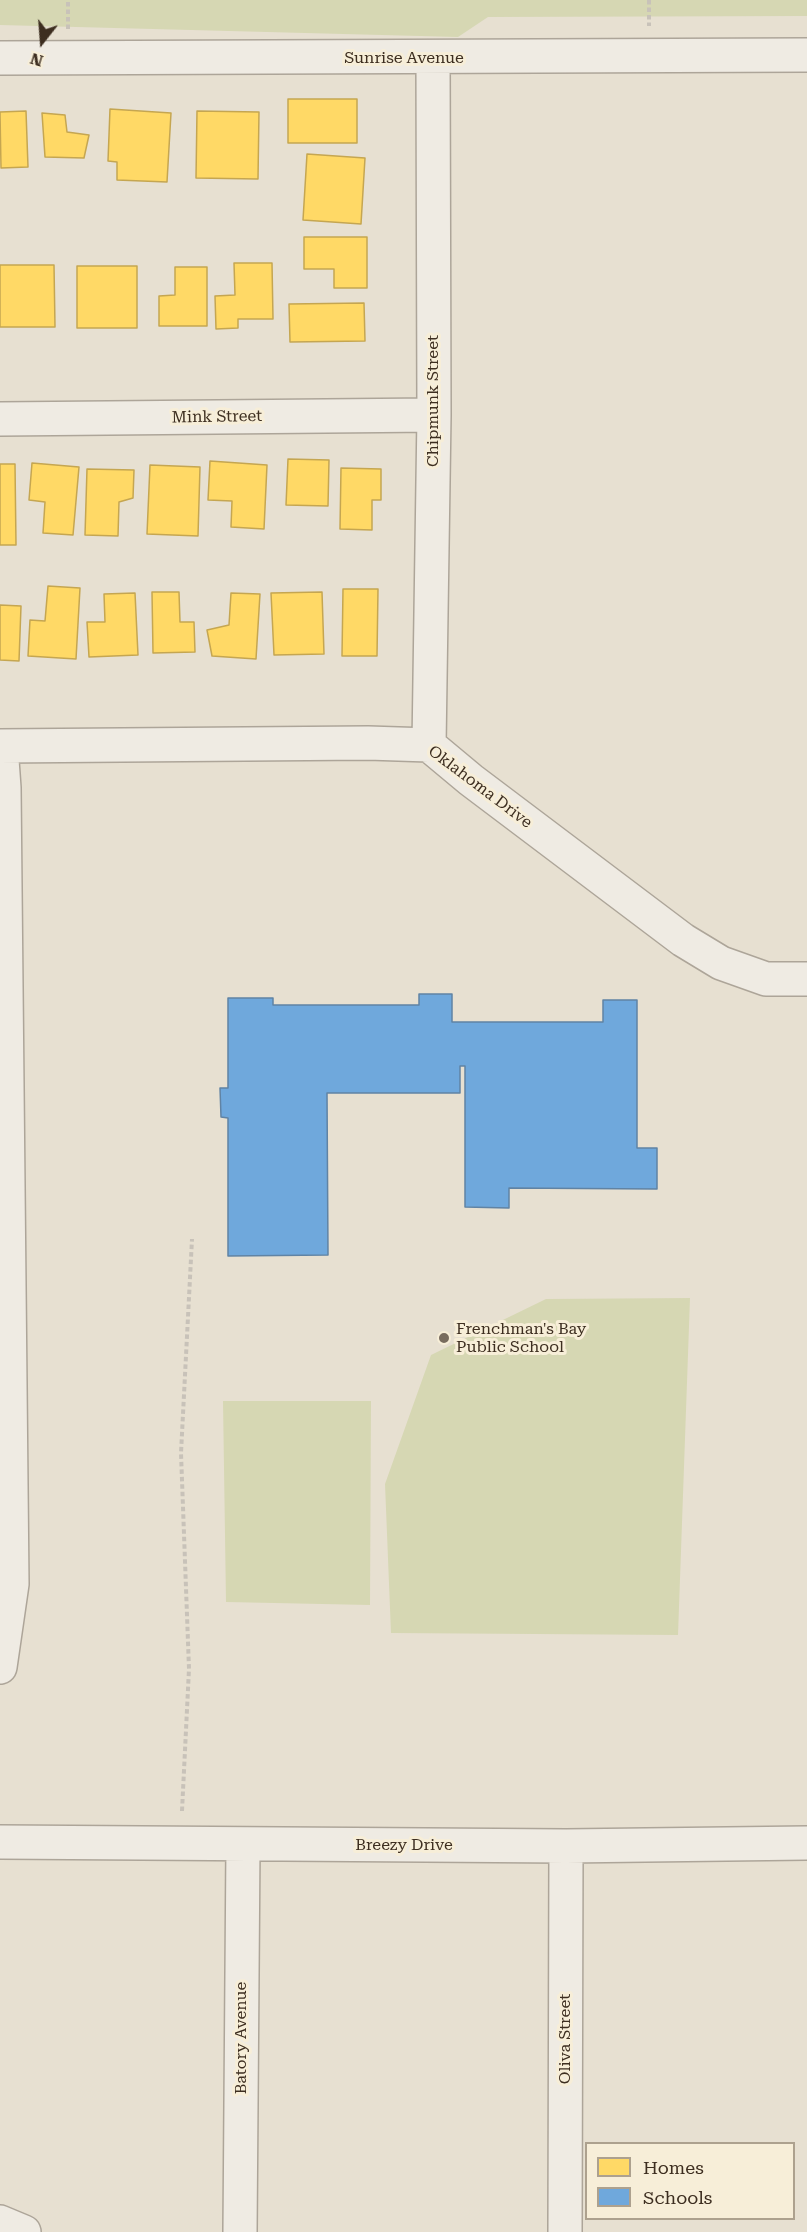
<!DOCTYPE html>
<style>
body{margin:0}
#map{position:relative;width:807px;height:2232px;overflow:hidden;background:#e7e0d1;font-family:"Roboto Serif",serif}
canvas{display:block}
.legend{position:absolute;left:585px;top:2142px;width:210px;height:78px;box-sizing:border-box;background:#f7eed8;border:2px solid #ada18e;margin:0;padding:8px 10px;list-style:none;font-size:18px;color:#3d2e20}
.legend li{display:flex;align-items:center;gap:12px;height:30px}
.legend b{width:30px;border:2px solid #ada18e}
.north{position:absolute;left:12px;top:12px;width:60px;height:60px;-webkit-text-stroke:4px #f7eed8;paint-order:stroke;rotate:197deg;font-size:16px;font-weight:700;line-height:24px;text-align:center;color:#3d2e20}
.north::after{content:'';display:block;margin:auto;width:21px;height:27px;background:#3d2e20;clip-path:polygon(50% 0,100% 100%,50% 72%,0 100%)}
</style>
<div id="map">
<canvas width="807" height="2232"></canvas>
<ul class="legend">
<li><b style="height:16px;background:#ffd966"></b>Homes</li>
<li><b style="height:16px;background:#6fa8dc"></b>Schools</li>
</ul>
<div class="north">N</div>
</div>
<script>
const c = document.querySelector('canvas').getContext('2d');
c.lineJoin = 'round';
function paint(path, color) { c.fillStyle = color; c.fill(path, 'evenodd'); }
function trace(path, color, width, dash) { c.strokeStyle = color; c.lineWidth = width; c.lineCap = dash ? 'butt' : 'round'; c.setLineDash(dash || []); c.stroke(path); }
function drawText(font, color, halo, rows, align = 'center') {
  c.font = font + ' "Roboto Serif",serif'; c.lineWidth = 6; c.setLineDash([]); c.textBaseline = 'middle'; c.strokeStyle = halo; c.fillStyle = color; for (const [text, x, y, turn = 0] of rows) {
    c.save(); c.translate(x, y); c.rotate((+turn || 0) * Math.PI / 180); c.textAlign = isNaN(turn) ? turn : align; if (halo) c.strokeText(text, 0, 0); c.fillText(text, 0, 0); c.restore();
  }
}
const green = new Path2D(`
 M0,0H807V16L488,17L458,37L0,25Z
 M690,1298L678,1635L391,1633L385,1484L431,1355L546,1299Z
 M223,1401H371L370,1605L226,1602Z`);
const homes = new Path2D(`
 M288,99H357V143H288Z
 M110,109L171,113L167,182L117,180V162L108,161Z
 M26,111L28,167L1,168L0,112Z
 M197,111L259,112L258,179L196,178Z
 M42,113L65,115L67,132L89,135L84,158L45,157Z
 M307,154L365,158L361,224L303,220Z
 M304,237H367V288H334V269H304Z
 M234,263H272L273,319H238V328L216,329L215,296L235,295Z
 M0,265H54L55,327H0Z
 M77,266H137V328H77Z
 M175,267H207V326H159V296L175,295Z
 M364,303L365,341L290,342L289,304Z
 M288,459L329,460L328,506L286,505Z
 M210,461L267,465L264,529L231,527L232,501L208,500Z
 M32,463L79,467L73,535L43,533L45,502L29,500Z
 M0,464H15L16,545H0Z
 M150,465L200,467L198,536L147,534Z
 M341,468L381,469V500H372V530L340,529Z
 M87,469L134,470L133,498L119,502L118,536L85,535Z
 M48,586L80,588L76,659L28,656L30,620L45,621Z
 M343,589H378L377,656H342Z
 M152,592H179L180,622H194L195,652L153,653Z
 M322,592L324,654L274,655L271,593Z
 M135,593L138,655L89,657L87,622H105L104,594Z
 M231,593L260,594L256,659L212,656L207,630L229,625Z
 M0,605L21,606L19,661L0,660Z`);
const schools = new Path2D(`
 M419,994H452V1022H603V1000H637V1148H657V1189L509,1188V1208L465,1207V1066H460V1093H327L328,1255L228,1256V1118L221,1117L220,1088H228V998H273V1005H419Z`);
const path = new Path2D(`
 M649,0V26
 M68,29V0
 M182,1811L189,1669L181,1453L192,1239`);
const minor = new Path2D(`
 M0,58L807,55
 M0,419L434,415
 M429,745L434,415L433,58
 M0,746L368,743L429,745L471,780L683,940L721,963L766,979H807
 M0,1667L12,1584L4,788L1,746
 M0,1842L566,1846L807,1843
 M0,2222L24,2232
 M240,2232L243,1845
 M565,2232L566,1846`);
const markers = [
 [444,1338,6,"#786c5e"]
];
const streetNames = [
 ["Sunrise Avenue",404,58],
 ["Chipmunk Street",433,401,-90],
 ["Mink Street",217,417,-1],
 ["Oklahoma Drive",480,787,37],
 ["Breezy Drive",404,1845],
 ["Batory Avenue",241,2038,-90],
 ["Oliva Street",565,2039,-90]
];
const poiNames = [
 ["Frenchman's Bay",456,1329],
 ["Public School",456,1347]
];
paint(green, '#d6d7b3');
paint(homes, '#ffd966');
trace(homes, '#c5a651', 1.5);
paint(schools, '#6fa8dc');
trace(schools, '#6083a4', 1.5);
trace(minor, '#ada599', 36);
trace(path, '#c8c2b9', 4, [4.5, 3]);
trace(minor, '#efebe3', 33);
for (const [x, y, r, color] of markers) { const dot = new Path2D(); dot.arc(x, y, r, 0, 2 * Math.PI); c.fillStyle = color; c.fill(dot); trace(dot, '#f7eed8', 2); }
drawText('16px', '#3d2e20', '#f7eed8', streetNames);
drawText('16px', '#3d2e20', '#f7eed8', poiNames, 'left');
</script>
